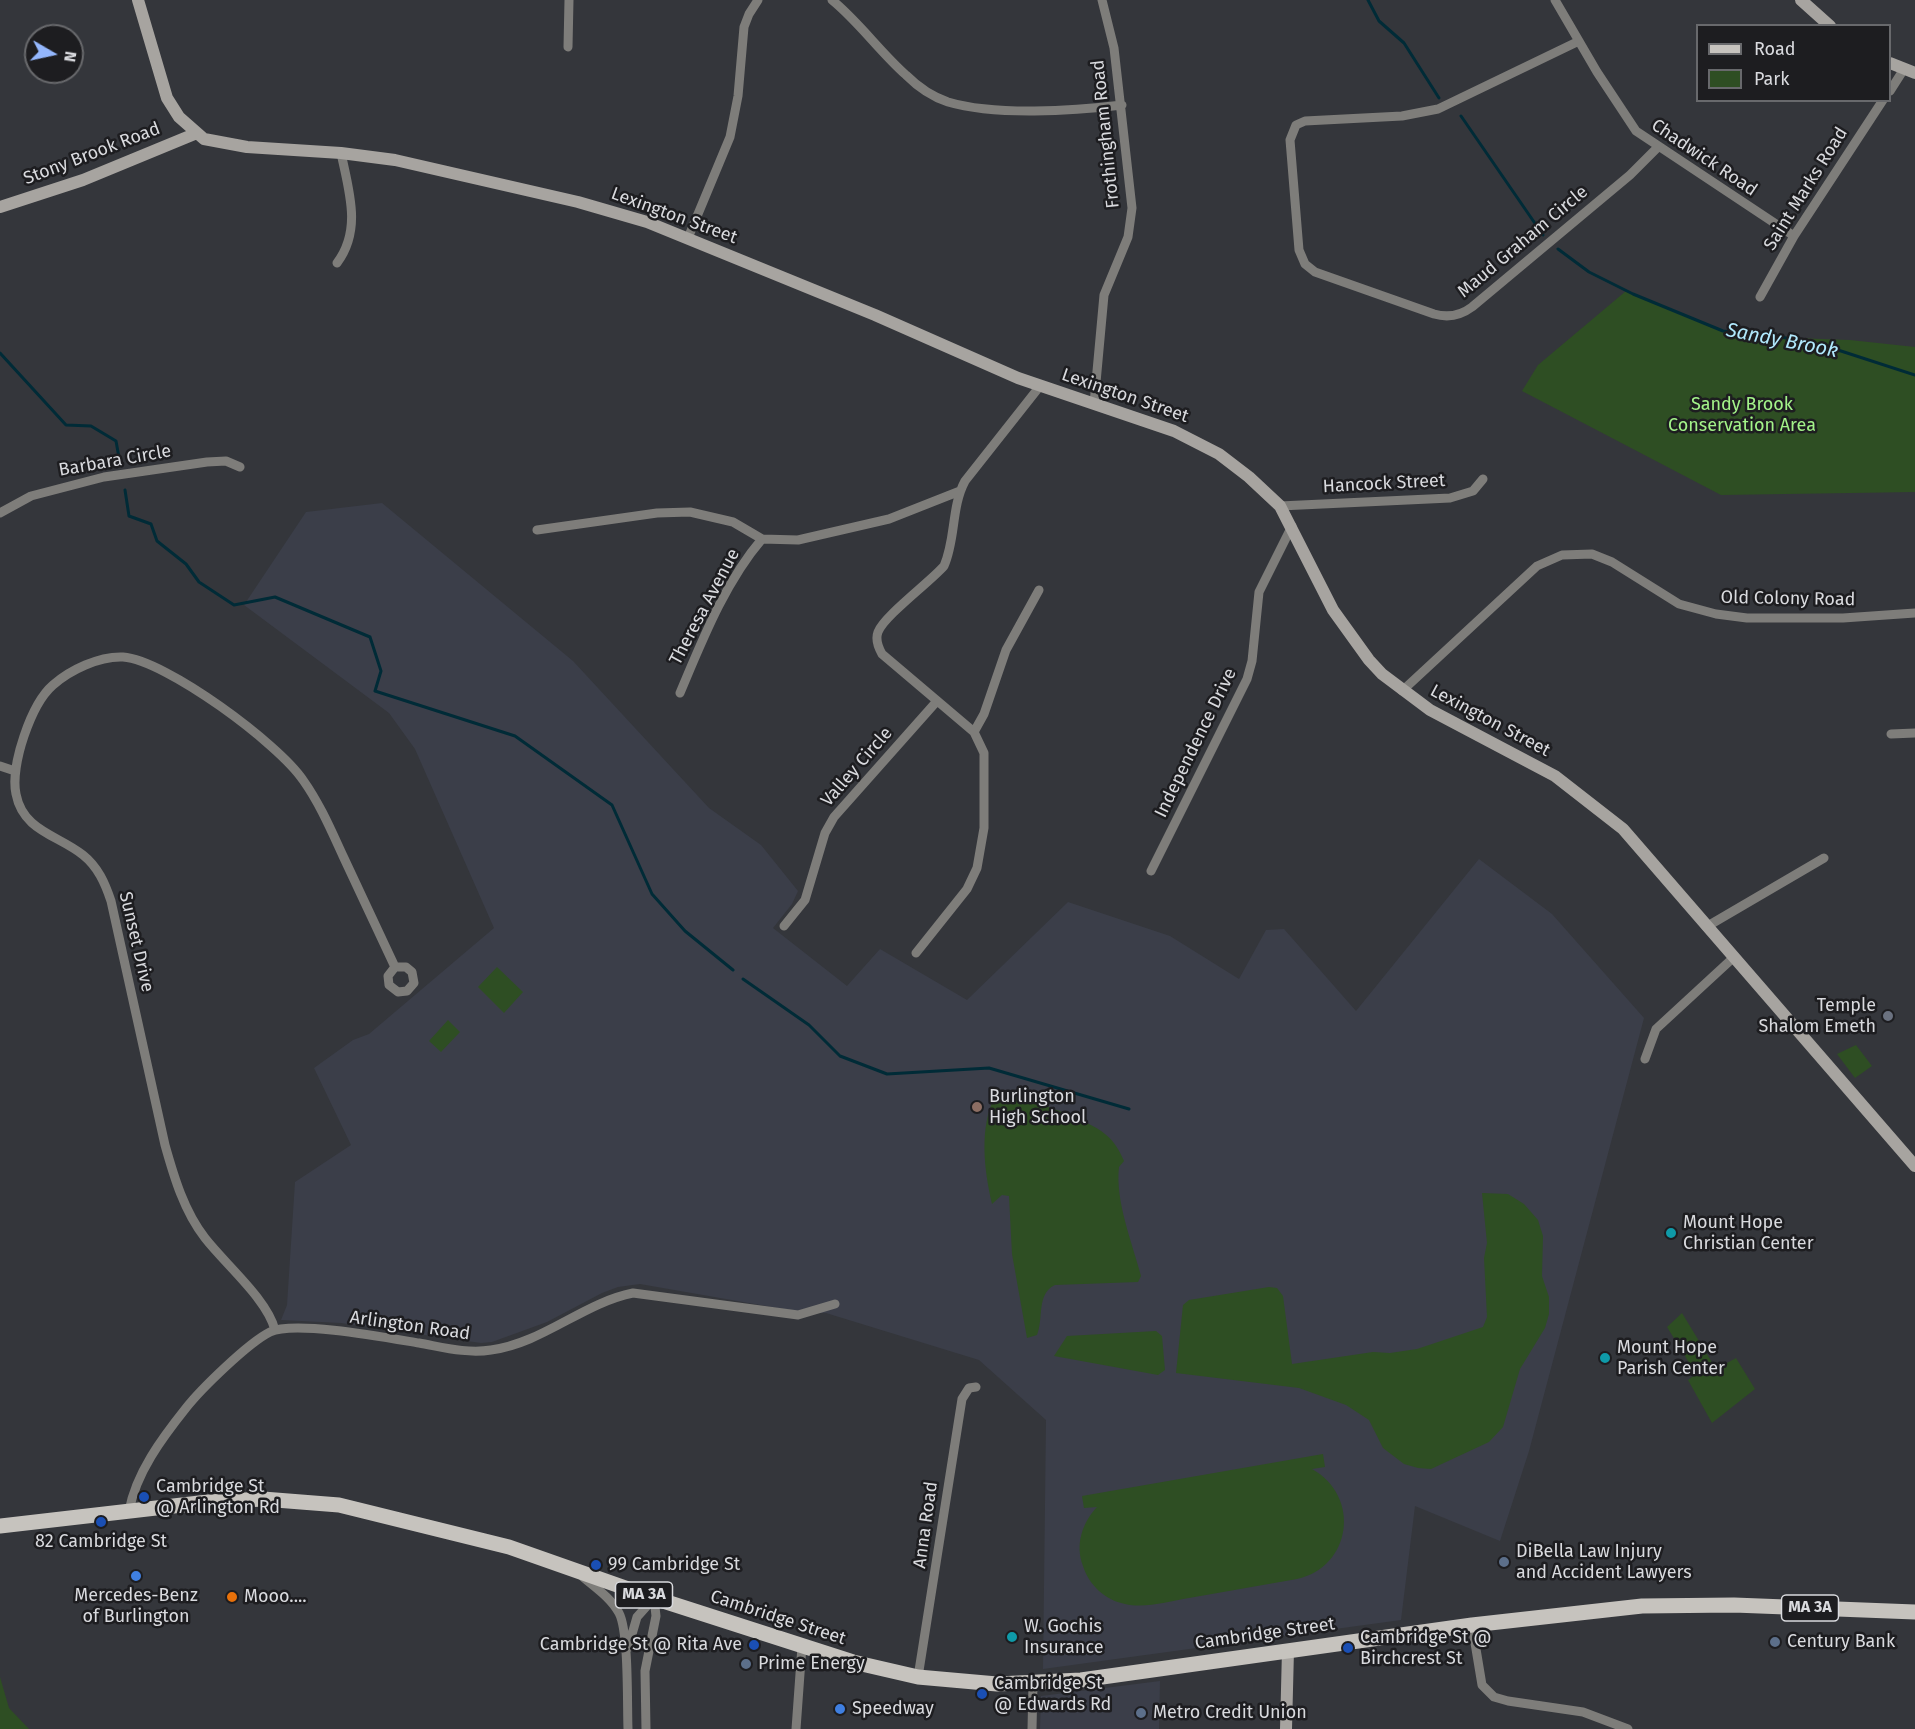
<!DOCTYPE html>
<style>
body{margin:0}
#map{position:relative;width:1915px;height:1729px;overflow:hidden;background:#34363b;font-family:"Fira Sans",sans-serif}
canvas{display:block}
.legend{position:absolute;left:1696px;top:24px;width:195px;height:78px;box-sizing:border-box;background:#1d1d20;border:2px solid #68696c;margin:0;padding:8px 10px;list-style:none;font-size:18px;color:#d9dade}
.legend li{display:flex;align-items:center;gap:12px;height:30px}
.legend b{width:30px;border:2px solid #68696c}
.north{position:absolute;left:24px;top:24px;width:60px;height:60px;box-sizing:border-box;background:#1d1d20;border:2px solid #68696c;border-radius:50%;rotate:99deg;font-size:16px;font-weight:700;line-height:24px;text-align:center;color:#d9dade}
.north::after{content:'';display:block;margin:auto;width:21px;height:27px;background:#94b7fd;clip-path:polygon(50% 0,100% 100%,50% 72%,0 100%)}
</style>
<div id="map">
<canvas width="1915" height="1729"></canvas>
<ul class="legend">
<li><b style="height:8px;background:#c6c3be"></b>Road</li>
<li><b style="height:16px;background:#2e4e23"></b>Park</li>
</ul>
<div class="north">N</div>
</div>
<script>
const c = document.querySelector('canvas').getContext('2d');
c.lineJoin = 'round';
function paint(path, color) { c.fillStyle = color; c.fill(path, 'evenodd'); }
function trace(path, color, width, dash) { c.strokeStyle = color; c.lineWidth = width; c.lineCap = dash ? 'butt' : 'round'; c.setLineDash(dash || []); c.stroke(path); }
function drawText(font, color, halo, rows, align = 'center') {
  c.font = font + ' "Fira Sans",sans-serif'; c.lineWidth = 5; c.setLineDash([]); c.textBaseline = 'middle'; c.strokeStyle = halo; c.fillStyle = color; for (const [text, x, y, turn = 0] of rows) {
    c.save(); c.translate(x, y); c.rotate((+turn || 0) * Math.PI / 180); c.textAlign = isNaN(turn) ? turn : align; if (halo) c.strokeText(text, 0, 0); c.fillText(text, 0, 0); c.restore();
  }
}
const built = new Path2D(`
 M382,503L573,661L709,808L761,845L798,891L792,904L773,928L847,986L880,949L967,1000L1068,902L1170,936L1239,979L1266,930L1284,929L1356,1011L1479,859L1552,914L1644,1018L1529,1451L1500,1541L1415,1506L1401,1620L1043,1669L1046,1420L979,1360L826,1313H806L640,1284L618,1287L602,1293L547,1322L492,1342L481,1343L341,1323L281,1320L287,1305L295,1182L351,1145L314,1068L353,1040L369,1034L494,928L415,749L389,713L244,605L306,512Z
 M1160,1681L1159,1729H1040L1041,1696Z`);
const green = new Path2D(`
 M1626,291L1720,331L1738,336L1850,340L1915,347V492L1721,495L1522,391L1538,365Z
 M497,967L523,992L504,1013L478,987Z
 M448,1020L460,1032L441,1052L429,1041Z
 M1856,1045L1872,1066L1855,1078L1837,1054Z
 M1000,1094C1023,1096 1088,1119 1105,1134C1115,1142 1119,1150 1124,1161L1119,1167C1115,1201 1132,1242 1141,1276L1138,1282L1055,1285C1036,1294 1044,1318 1037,1335L1027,1338L1012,1254L1009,1196L1002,1195L992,1204C984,1169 979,1128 995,1096Z
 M1482,1193L1508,1194L1524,1204L1538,1220L1543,1236L1542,1276L1549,1297V1314L1545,1328L1520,1369L1503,1427L1489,1442L1431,1469L1418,1468L1404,1464L1383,1448L1369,1420L1346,1405L1299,1388L1176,1373L1183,1305L1189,1300L1269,1287L1277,1288L1283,1296L1292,1364L1373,1352L1390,1353L1417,1349L1483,1327L1487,1317L1484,1258L1487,1243Z
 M1682,1313L1716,1369L1736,1358L1755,1389L1712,1423L1688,1380L1696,1374L1667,1327Z
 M1156,1331L1162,1336L1165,1370L1158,1375L1054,1356L1067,1336Z
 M1323,1454L1325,1467L1312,1469C1361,1496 1352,1567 1297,1579C1261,1585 1225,1592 1189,1598C1169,1601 1145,1609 1125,1604C1105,1600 1089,1585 1083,1566C1075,1545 1082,1523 1097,1507L1084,1508L1082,1496Z
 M0,1677L9,1708L29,1729H0Z`);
const stream = new Path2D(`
 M1368,0L1379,21L1404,43L1439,98
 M1461,116L1543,235
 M1558,249L1589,272L1633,294L1723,331L1773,335L1841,351L1915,375
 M0,353L66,425L91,426L116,441L120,463
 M125,490L129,516L151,524L157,541L186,564L199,582L234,605L275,597L370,637L381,671L375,691L515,736L612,805L652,894L685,931L733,970
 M743,979L809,1025L840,1056L887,1074L989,1068L1129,1109`);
const street = new Path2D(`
 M832,0C859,22 880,52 906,75C917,86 933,97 948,102C995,116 1073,111 1122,105
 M1555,0L1597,72L1636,131L1794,236
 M1579,41L1438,109L1402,116L1305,121L1296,125L1290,140L1299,250L1305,264L1315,272L1434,314C1448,318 1460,316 1472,307L1630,175L1657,148
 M568,47L569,0
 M1890,91L1904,69
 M688,238L730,137L738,96L744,27L749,14L758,0
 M337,263C362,230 349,191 341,153
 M1760,297L1794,236L1883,100
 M1094,404L1104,295L1128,237L1132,208L1114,48L1102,0
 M1280,506L1450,498L1473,491L1483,479
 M0,513L31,496L104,477L207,462L226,461L240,467
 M537,530L657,513L690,512L733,522L762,539L798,540L889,519L960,491
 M1402,691L1537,566L1562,555L1592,554L1612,562L1679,604L1716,614L1747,618H1843L1915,613
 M680,693C702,641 725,582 762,539
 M974,732L984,714L1006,650L1039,590
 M1891,734L1915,733
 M0,766L15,771
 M1151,871L1247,679L1252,661L1259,592L1292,526
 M784,926L805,900L825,833L834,817L937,701
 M1706,927L1824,858
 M916,953L967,889L977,868L984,828V753L974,732L882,654C878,647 875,640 878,632C884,616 930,582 944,566C956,539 951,507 965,481L1040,386
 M1645,1059L1656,1029L1733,958
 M275,1330C267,1299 226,1265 205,1238C184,1211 174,1177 165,1145L111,901C105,883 98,867 83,855C58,835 23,831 16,794C10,766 31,704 53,685C70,670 99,656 123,657C166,660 279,744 303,780C320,804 331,830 343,856C360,893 378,930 395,967H406L412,972L414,983L407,991L398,992L389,985L388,976L395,967
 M129,1511C136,1473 162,1438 186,1408C201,1389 248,1343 270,1332C294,1320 389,1338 419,1343C442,1347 467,1354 491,1350C543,1343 583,1303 633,1293L798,1315L835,1304
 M583,1577C596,1588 611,1598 619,1613C629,1632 627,1704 628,1729
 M1472,1625L1482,1685L1494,1697L1508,1701L1583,1712L1628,1729
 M628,1648L637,1617L654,1598
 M918,1677L962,1399L969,1388L976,1387
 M646,1729L645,1671L656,1616L654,1598
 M796,1729L802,1646
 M1032,1729L1033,1684`);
const secondary = new Path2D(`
 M138,0L167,98L179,117L204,139L247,147L341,153L395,160L578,202L647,222L875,315L1018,378L1174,431L1219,454L1249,477L1280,506L1333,610L1369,660L1382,674L1430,710L1555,776L1623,829L1915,1166
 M1801,0L1830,26
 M1890,63L1915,73
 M0,207L83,180L197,133
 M1286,1729L1288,1650`);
const primary = new Path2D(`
 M0,1526L208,1502L263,1499L339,1505L509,1547L654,1598L853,1662L918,1677L997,1684L1081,1680L1472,1625L1642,1606L1734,1605L1915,1612`);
const markers = [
 [1888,1016,6,"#6b7280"],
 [977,1107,6,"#8d6e63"],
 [1671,1233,6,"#0f9aa8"],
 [1605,1358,6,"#0f9aa8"],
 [144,1497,6,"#1a4fb4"],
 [101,1522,6,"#1a4fb4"],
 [1504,1562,6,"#5c6f8a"],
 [596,1565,6,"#1a4fb4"],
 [136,1576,6,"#3f7fe0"],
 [232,1597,6,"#e8710a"],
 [1012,1637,6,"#0f9aa8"],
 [1775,1642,6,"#5c6f8a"],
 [754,1645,6,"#1a4fb4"],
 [1348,1648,6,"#1a4fb4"],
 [746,1664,6,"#5c6f8a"],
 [982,1694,6,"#1a4fb4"],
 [840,1709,6,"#3f7fe0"],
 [1141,1713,6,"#5c6f8a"]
];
const shields = [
 [644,1595,57],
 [1810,1608,57]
];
const shieldNames = [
 ["MA 3A",644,1595],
 ["MA 3A",1810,1608]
];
const streetNames = [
 ["Frothingham Road",1106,134,-96],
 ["Stony Brook Road",92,154,-21],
 ["Chadwick Road",1704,158,34],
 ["Saint Marks Road",1806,189,-58],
 ["Lexington Street",674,216,20],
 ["Maud Graham Circle",1523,242,-40],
 ["Lexington Street",1125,396,19],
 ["Barbara Circle",115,461,-10],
 ["Hancock Street",1384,484,-3],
 ["Old Colony Road",1788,599,1],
 ["Theresa Avenue",705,607,-62],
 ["Lexington Street",1490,721,28],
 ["Independence Drive",1196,743,-64],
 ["Valley Circle",857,767,-49],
 ["Sunset Drive",136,942,77],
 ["Arlington Road",410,1326,8],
 ["Anna Road",926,1525,-82],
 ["Cambridge Street",778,1618,18],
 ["Cambridge Street",1265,1634,-8]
];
const parkNames = [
 ["Sandy Brook",1742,405],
 ["Conservation Area",1742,426]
];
const poiNames = [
 ["Temple",1876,1006,"right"],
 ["Shalom Emeth",1876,1027,"right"],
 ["Burlington",989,1097],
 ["High School",989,1118],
 ["Mount Hope",1683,1223],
 ["Christian Center",1683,1244],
 ["Mount Hope",1617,1348],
 ["Parish Center",1617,1369],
 ["Cambridge St",156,1487],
 ["@ Arlington Rd",156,1508],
 ["82 Cambridge St",101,1542,"center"],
 ["DiBella Law Injury",1516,1552],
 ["and Accident Lawyers",1516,1573],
 ["99 Cambridge St",608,1565],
 ["Mercedes-Benz",136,1596,"center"],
 ["of Burlington",136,1617,"center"],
 ["Mooo....",244,1597],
 ["W. Gochis",1024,1627],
 ["Insurance",1024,1648],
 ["Cambridge St @",1360,1638],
 ["Birchcrest St",1360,1659],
 ["Century Bank",1787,1642],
 ["Cambridge St @ Rita Ave",742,1645,"right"],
 ["Prime Energy",758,1664],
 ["Cambridge St",994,1684],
 ["@ Edwards Rd",994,1705],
 ["Speedway",852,1709],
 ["Metro Credit Union",1153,1713]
];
const waterNames = [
 ["Sandy Brook",1782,341,11]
];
paint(built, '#3b3e49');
paint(green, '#2e4e23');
trace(stream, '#002b37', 3);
trace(street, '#7e7d7a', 9);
trace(secondary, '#a7a4a0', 12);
trace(primary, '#c6c3be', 15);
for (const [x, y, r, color] of markers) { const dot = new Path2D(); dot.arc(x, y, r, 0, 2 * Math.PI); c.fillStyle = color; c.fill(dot); trace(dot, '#1d1d20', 2); }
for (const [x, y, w] of shields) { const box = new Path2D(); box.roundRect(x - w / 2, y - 13, w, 26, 4.5); c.fillStyle = '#1d1d20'; c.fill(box); trace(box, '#d9dade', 1.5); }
drawText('bold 16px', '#d9dade', null, shieldNames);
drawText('18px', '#d9dade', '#1d1d20', streetNames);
drawText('18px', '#a3f389', '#1d1d20', parkNames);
drawText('18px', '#d9dade', '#1d1d20', poiNames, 'left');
drawText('italic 20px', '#b1e9fd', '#1d1d20', waterNames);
</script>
